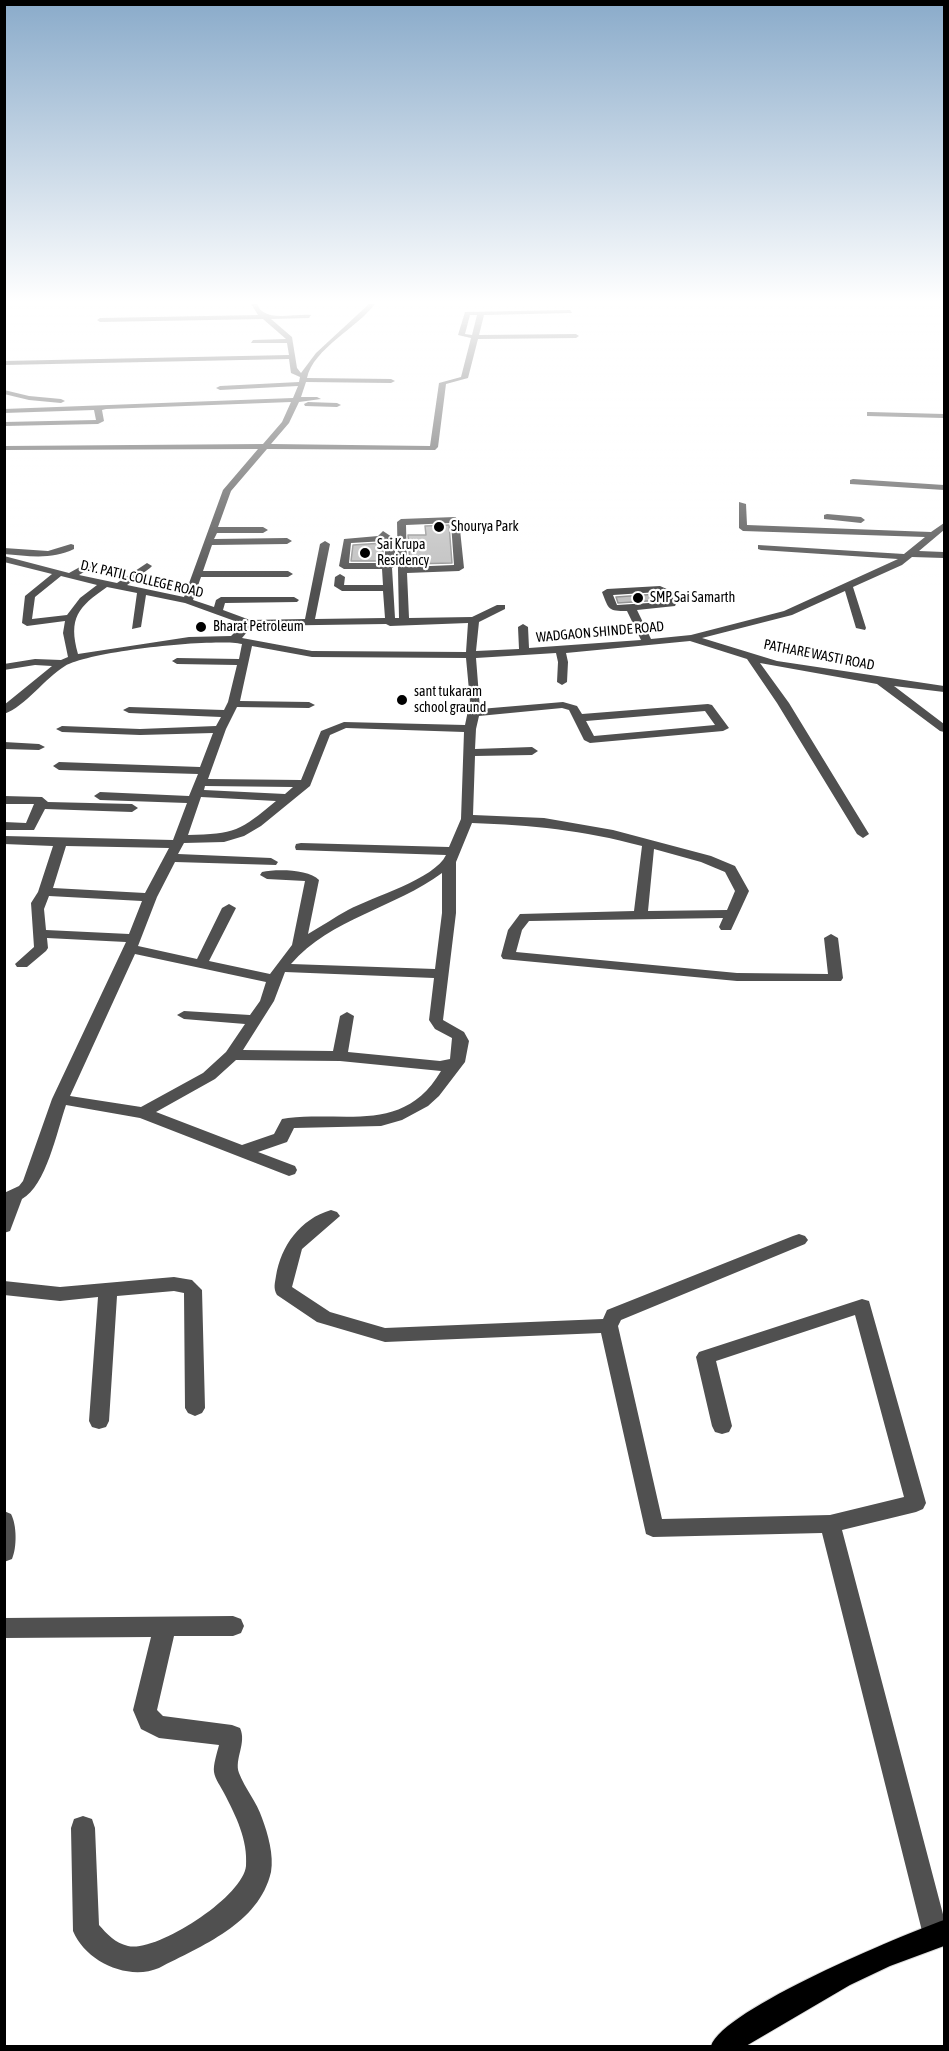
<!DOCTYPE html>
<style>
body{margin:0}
#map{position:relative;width:949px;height:2051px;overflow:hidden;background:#fff;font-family:"Asap Condensed",sans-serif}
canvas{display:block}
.frame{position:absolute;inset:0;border:6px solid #000;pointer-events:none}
</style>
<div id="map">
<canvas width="949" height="2051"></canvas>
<div class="frame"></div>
</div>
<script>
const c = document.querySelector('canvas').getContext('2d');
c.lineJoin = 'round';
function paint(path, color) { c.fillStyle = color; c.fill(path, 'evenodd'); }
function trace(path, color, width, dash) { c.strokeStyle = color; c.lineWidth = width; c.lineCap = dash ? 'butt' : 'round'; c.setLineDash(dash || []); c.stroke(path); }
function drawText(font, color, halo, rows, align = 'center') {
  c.font = font + ' "Asap Condensed",sans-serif'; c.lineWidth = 4.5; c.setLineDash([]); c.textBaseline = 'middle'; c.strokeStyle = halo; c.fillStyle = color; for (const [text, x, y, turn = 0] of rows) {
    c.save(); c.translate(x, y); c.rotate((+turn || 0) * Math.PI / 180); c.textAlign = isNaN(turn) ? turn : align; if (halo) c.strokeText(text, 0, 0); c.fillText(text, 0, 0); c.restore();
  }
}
const building = new Path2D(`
 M449,525L452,563L410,564L408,535H426L425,526Z
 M383,543V561H351L353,545Z
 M658,594L662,600L618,603L616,597Z`);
const minor = new Path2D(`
 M251,304H257C264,323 294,313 311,315L309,318L271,319L292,337L297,368L301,373L316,353L369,304H375C358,327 313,349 307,378L391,379L395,381L391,383L306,382L301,397H317L321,399L299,402L289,423L271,444L430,446L439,383L461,377L471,338L458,335L465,312L570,310L572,313L484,315L479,335L576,334L579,336L576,338L478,339L468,378L446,384L438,447L435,450L267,449L231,491L218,527H263L268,530L263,533H217L214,539L287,538L292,541L287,544L212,545L203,571H288L293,574L288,577H201L193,600L214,607L216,600L221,597H294L299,600L297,602L225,603L223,610L250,620L305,619L320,544L325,541L330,544L315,619L385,618L383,591H342L334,586L335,577L340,574L345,577L344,585H383L382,569H344L339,566L344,539L378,536L383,531L395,539V566L392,568L395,618H399L397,522L401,519L455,517L459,520L464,568L459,571L407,573L409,618L472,617L497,605H505V609L479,622L476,651L519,649L518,627L523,624L528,627L529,648L641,640L627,611C608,611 609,610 602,592L607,589L660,586L669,590L676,604L675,606L637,610L651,639L691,635L784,611L898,559L761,550L758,549V545L904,554L925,537L743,531L739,528V502L746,504L747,525L931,532L944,523V530L919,551L944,552V558L912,557L902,565L853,587L866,628L865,630L856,628L845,591L792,615L702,638L777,661L944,686V692L894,686L944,724V732L940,731L877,684L760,663L789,703L869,834L863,838L857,834L777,703L747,659L690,641L566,653L568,662L567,682L562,685L557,682L558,662L556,653L476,658L480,709L563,702L577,706L582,714L708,704L712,705L729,728L723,731L590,743L584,740L569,710L562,708L479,716L476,729L475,749L532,747L538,751L532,755L475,756L473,815L544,818L613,830L711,856L735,866L749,891L731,930H721L719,927L723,918L529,921L522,930L516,952L737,973L828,974L824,938L831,934L838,938L843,978L841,981H737L503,959L501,956L508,930L520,914L634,911L642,846C582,830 532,825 472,823L456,862V913L443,1020L464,1032L469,1041L465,1062L439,1096L428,1106L402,1120L381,1126L294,1128L287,1142L258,1152L295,1166L297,1170L295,1174L289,1176L140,1118L66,1105C57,1131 46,1186 22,1199L10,1231L4,1233V1193L19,1186L23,1181L52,1099L126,942L47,938L48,948L46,951L27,967H17L15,964L34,947L31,903L38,892L53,846L4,844V836L173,840L187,803L100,800L94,796L100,792L189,796L198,774L59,770L53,766L59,762L200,767L213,733L140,735L62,732L56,729L62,726L140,729L216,726L221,717L129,713L123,710L129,707L224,710L228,702L237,665L177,664L172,661L177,658L239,659L242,644C214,638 90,651 65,666C45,678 26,706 4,714V705L52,666L35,665L4,670V664L35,659L61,660L68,657L63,633L65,621L27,626L22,623L25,596L52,574L4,562V556L69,573L89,562L92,563V567L79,575L117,583L147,563L152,566L150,568L127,585L184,597L223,490L258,449L4,450V446L263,444L282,422L291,402L106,409L102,410L104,421L98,424L4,426V422L96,420L94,410L4,413V409L293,398L298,386L220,390L216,388L220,386L299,382L300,377L291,373L289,359L4,365V361L289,355L287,343H251L253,340L286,339L263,319L100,322L97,320L100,318L258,315ZM470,315H477L472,335L465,334ZM451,523L454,565L407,567L406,525ZM385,541V563H349L351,543ZM61,576L97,585L80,598L67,615L32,619L35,597ZM107,587L137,593L132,629L141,627L146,595L185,603L243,624L231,636L189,637L78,654C68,618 78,607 107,587ZM658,592L662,594L665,602L617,605L613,595ZM468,623L466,652L312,651L242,638L252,626L386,624L390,626ZM252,646L312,657L466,658L470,701L465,725L344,722L321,731L301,780L208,779L226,729L237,707L309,708L315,705L309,702L240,701ZM705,711L715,725L594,736L586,721ZM346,728L464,732L461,819L449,847L301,843L296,844L295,847L296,850L446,855C435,879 372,897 348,910C335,917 322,926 308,934L319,880C309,869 276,869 262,872L260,875L267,879L305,881L292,945L270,974L209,961L236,908L229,904L222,908L197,959L138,946L157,897L175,862L276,865L278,862L271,858L178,854L184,843L224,842L244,836L261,826L310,786L330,735ZM205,786L293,787L285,794L204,790ZM201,797L276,801C240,831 235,834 188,835ZM66,846L169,848L145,893L53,888ZM654,849L701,862L725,872L735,891L727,910L648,911ZM442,873V913L435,969L291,964C331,918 395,908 442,873ZM49,896L142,901L129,934L46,930L44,909ZM135,954L266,982L260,1001L250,1015L184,1011L177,1015L184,1019L245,1024L226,1052L203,1073L141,1107L70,1096ZM285,972L434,978L429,1020L435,1029L452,1038L450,1059L440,1061L348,1052L354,1016L347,1012L340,1016L333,1051L243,1050L274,1001ZM236,1060L340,1061L441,1071C404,1134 347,1111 288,1118L282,1119L274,1134L242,1145L156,1112L215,1079Z
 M4,390L29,396L61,399L65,401L61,403L29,400L4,394Z
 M308,402L337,403L341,405L337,407L305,406L304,404Z
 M870,412L944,414V418L867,416V412Z
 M853,479L944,485V490L850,484V480Z
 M827,514L861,517L865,520L861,523L824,519V515Z
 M71,544L74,545V549C52,560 28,556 4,554V548L48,551Z
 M4,742L39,744L45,747L39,750L4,749Z
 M4,796L42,797L48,802L132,804L138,808L132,812L45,809L34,830H4V822L26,823L34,804H4Z
 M331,1210L337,1212L340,1216L302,1249L292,1287L330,1312L385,1328L603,1319L607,1310L793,1236L799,1234L805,1236L808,1240L805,1244L621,1320L618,1326L662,1519L830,1515L904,1497L855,1315L716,1361L732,1426L729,1432L722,1434L715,1432L712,1426L696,1357L699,1352L862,1299L869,1301L926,1503L923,1509L916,1512L842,1530L944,1918V1944L936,1948L927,1944L923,1935L822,1533L653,1537L646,1534L601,1333L385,1342L317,1322L277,1295C273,1288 275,1283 276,1276C281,1246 300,1219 331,1210Z
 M174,1277L192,1280L202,1290L205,1408L202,1413L195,1416L188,1413L185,1408L184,1293L174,1291L117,1296L109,1421L106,1427L99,1429L92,1427L89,1421L98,1297L60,1301L4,1295V1281L60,1287Z
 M4,1511L11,1514C17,1525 17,1548 12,1559L4,1562Z
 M233,1616L241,1619L244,1626L241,1633L233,1636H174L157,1710L163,1716L232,1725L240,1728C247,1743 234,1759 239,1773C245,1789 257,1802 262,1818C268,1834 274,1855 271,1872C259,1924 201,1946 159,1968C128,1981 86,1962 73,1931L71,1828L74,1819L83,1816L92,1819L95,1828L99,1925C107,1934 115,1943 128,1946C156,1953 243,1897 246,1866C248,1840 236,1816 224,1793C221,1787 215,1779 214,1772C213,1765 217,1753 219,1745L159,1738L141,1729L133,1710L151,1637L4,1638V1618Z`);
const major = new Path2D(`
 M944,1920V1946L890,1966L850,1985L746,2046H711C723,2009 902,1935 944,1920Z`);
const markers = [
 [439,527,6,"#000"],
 [365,553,6,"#000"],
 [638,598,6,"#000"],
 [201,627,6,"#000"],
 [402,700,6,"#000"]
];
const farPoinames = [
 ["Shourya Park",451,527],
 ["Sai Krupa",377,545],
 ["Residency",377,561],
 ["SMP Sai Samarth",650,598],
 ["Bharat Petroleum",213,627],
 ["sant tukaram",414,692],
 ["school graund",414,708]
];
const farStreetnames = [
 ["D.Y. PATIL COLLEGE ROAD",142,579,13],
 ["WADGAON SHINDE ROAD",600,632,-5],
 ["PATHARE WASTI ROAD",819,655,11]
];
paint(building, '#c0c0c0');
trace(building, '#949494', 1.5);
trace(major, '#dbdbdb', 2);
paint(minor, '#505050');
paint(major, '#000');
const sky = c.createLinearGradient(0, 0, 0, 591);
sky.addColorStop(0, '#8aabca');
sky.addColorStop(0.51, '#fff');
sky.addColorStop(1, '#ffffff00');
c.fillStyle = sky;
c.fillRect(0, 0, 949, 591);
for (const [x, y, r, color] of markers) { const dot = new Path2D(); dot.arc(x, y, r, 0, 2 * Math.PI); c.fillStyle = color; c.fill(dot); trace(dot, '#fff', 2); }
drawText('14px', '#000', '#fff', farPoinames, 'left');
drawText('14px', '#000', '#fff', farStreetnames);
</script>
